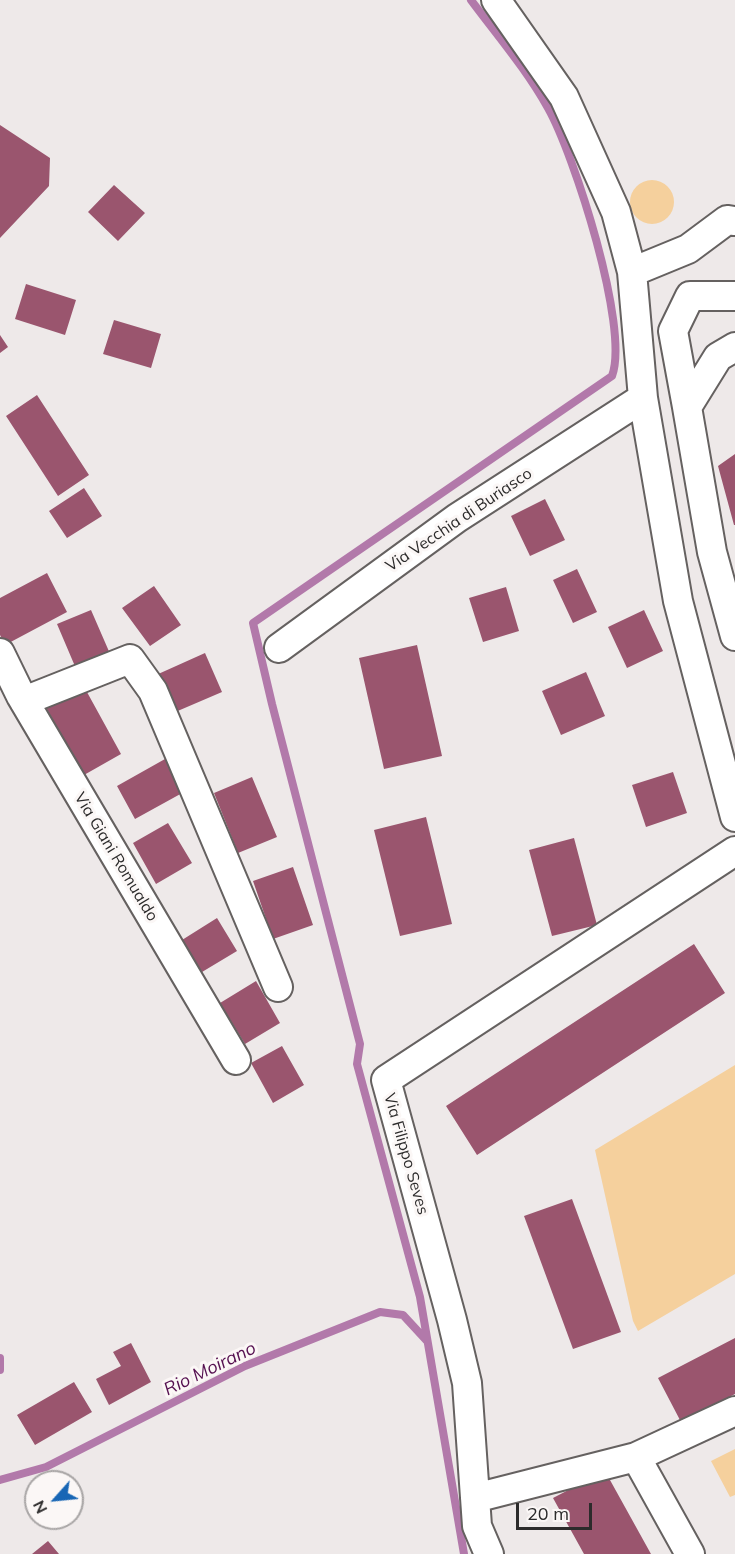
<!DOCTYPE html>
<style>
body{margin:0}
#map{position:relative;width:735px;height:1554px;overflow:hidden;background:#eee9e9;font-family:Mulish,sans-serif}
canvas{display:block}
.north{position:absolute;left:24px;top:1470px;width:60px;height:60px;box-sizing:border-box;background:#fbf7f6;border:2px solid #a8a5a5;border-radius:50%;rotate:243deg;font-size:16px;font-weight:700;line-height:24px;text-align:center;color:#2c2b2b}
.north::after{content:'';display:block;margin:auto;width:21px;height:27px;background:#1866b5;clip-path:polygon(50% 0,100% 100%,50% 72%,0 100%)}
.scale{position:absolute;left:516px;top:1503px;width:76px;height:27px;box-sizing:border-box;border:3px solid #2c2b2b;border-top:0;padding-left:8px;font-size:18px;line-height:21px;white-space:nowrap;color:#2c2b2b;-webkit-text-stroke:4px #fbf7f6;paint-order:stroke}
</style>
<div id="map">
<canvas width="735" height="1554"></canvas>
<div class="north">N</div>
<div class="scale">20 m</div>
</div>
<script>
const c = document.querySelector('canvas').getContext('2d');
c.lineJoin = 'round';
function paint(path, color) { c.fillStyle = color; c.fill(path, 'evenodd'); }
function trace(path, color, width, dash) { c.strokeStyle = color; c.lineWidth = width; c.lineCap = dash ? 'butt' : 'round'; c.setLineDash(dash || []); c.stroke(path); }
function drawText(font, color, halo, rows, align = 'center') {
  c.font = font + ' Mulish,sans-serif'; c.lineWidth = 6; c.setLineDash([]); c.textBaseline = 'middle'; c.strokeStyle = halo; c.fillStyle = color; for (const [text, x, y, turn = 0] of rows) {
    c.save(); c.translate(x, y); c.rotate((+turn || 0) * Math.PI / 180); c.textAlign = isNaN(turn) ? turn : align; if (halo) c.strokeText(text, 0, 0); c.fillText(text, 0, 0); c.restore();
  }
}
const green = new Path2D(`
 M630 202a22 22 0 1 1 44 0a22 22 0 1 1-44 0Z
 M735,1065V1274L638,1331L633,1321L595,1150Z
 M735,1449V1495L730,1497L711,1461Z`);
const stream = new Path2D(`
 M0,1358V1370
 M0,1480L46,1467L245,1366L380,1312L403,1315L427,1341
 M464,1554L420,1297L357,1064L360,1044L272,704L253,623L612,376C630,328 574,154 548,108C527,70 497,35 471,0`);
const building = new Path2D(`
 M0,125L50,158L49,186L0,238Z
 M114,185L145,213L118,241L88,212Z
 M26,284L76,300L65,335L15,319Z
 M114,320L161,334L151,368L103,354Z
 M0,335L8,347L0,353Z
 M37,395L89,475L58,496L6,416Z
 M735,454V525H734L718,466Z
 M84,488L102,516L67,538L49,511Z
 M545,499L565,540L530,556L511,516Z
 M577,569L597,612L573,623L553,580Z
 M47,573L67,612L5,645L0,635V598Z
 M154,586L181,625L150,646L122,608Z
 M506,587L519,631L483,642L469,598Z
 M91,610L111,656L77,671L57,624Z
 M644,610L663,651L627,668L608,627Z
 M417,645L442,756L384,769L359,658Z
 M205,653L222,692L173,713L156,675Z
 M586,672L605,716L561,735L542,691Z
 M82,683L121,754L84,775L44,704Z
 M165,759L184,792L135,819L117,786Z
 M673,772L687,813L646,827L632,785Z
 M252,777L277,837L238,853L214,793Z
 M426,817L452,924L400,936L374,830Z
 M168,823L192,863L156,884L133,843Z
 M574,838L597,925L552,936L529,850Z
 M293,867L313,925L273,939L253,881Z
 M217,918L237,951L202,972L182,940Z
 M694,944L725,993L477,1155L446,1106Z
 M256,981L280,1023L245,1044L220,1003Z
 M282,1046L304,1085L273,1103L251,1063Z
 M572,1199L621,1332L573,1349L524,1216Z
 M735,1338V1394L681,1422L658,1378Z
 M131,1343L151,1382L109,1405L96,1379L121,1366L113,1352Z
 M74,1382L92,1412L35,1445L17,1415Z
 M605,1471L651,1554H584L553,1498Z
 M48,1541L59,1554H32Z`);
const street = new Path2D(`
 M496,0L564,97L616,212L632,272L643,398L678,601L735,817
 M632,272L688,249L727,220L735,221
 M735,347L718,357L687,407L712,552L735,636
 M687,407L673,331L690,296H735
 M279,648L457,518L643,398
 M0,653L21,696L236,1060
 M24,701L130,659L153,691L278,987
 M636,1457L690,1554
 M475,1498L636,1457L735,1411
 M489,1554L477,1526L467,1383L452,1320L386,1080L735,851`);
const streetNames = [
 ["Via Vecchia di Buriasco",459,520,-34],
 ["Via Giani Romualdo",116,857,59],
 ["Via Filippo Seves",406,1154,74]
];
const waterNames = [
 ["Rio Moirano",210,1369,-26]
];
paint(green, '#f5d09d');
trace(stream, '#b279aa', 8);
paint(building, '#9a556e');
trace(street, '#656160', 32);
trace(street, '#fff', 28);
drawText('16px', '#2c2b2b', '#fbf7f6', streetNames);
drawText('italic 18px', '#551050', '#fbf7f6', waterNames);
</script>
